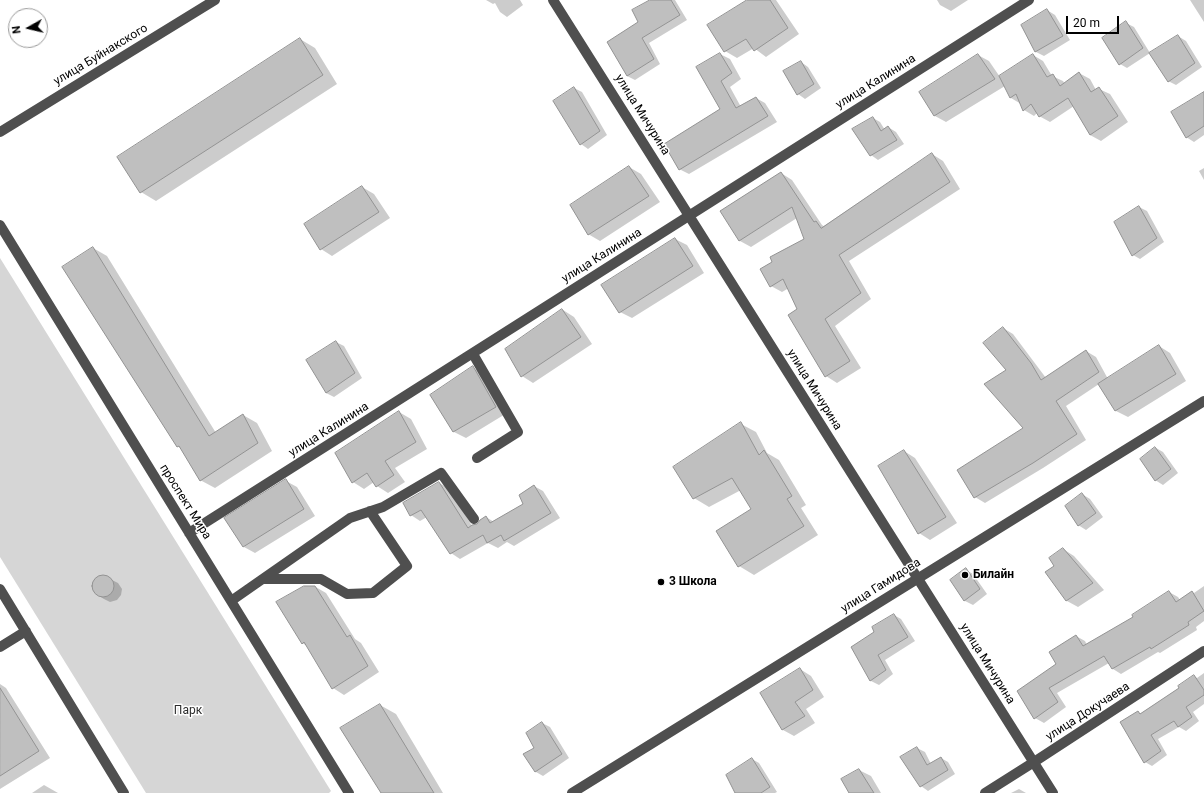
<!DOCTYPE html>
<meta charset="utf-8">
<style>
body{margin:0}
#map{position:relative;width:1204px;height:793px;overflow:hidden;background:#fff;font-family:Roboto,sans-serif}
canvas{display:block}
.north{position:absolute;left:8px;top:8px;width:40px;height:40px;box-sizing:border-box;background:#fff;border:1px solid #999;border-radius:50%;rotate:262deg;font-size:11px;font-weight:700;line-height:16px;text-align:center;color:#000}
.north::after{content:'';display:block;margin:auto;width:14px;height:18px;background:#000;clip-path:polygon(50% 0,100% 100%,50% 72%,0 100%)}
.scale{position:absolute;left:1066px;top:16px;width:53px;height:18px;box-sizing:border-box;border:2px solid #000;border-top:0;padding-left:5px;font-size:12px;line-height:14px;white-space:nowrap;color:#000;-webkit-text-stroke:3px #fff;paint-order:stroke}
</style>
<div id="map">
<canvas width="1204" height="793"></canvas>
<div class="north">N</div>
<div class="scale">20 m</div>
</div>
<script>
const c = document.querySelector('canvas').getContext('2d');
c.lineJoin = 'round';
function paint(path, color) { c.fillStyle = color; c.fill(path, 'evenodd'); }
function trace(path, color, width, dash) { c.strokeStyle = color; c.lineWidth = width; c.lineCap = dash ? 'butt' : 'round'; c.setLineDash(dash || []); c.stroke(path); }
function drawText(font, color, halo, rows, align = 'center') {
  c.font = font + ' Roboto,sans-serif'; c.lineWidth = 3; c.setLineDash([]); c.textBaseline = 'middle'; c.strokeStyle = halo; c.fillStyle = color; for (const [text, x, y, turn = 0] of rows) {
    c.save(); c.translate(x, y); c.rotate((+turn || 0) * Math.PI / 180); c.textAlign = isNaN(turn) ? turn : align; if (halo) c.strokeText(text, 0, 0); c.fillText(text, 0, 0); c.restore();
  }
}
const green = new Path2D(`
 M0,258L331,791L329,793H146L0,557Z`);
const shadow = new Path2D(`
 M486,0H520L523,5L507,17L500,12L495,3L493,4Z
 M652,0H675L687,20L649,43L660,64L635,80L627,76L639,23Z
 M749,0H776L799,34L766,57L754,48L737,58L725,51Z
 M937,0H968L951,11L940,5Z
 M1190,0H1204V22Z
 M1047,10L1055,15L1070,40L1044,56L1036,52L1022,25Z
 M1126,23L1134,27L1150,53L1127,68L1120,64Z
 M1178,36L1186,41L1202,67L1176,85L1168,81Z
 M300,39L315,48L337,84L156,201L141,192L118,157Z
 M720,54L730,59L741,79L730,87L741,107L756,98L765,103L777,122L689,174L679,169L722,110Z
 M978,55L989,61L1000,77L1033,55L1043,61L1052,76L1063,81L1065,84L1079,73L1090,79L1096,90L1099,89L1110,94L1128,122L1101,141L1090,135L1074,106L1050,122L1039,116L1037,113L1034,116L1024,110L1021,104L1011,98L1005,86L946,122L935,116L920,92Z
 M801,62L808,67L821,88L805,99L798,94Z
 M574,88L582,92L607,135L588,149L581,144Z
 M1204,94V135L1194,142L1186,137Z
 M873,118L880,122L885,130L888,127L896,132L904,144L878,160L871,155Z
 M932,154L943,161L960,189L849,261L871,299L835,326L861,368L837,383L826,376L789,288L782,292L771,286L805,239L797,218L751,247L740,241L722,211L781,173L792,180L822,225L825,227Z
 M629,167L641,174L660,202L600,241L588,234Z
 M1204,168V180L1199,171Z
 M362,187L374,194L390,218L332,256L321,249Z
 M1139,207L1147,211L1164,242L1140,259L1133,255Z
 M675,239L687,245L704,273L632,318L620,312Z
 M93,248L107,256L216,433L243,415L257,423L272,451L215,488L200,480L182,449L177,446Z
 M563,310L574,317L592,344L533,383L522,376Z
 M1003,328L1013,334L1046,378L1086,351L1096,357L1108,379L1159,346L1170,353L1186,381L1128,417L1116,411L1099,384L1066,406L1086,440L1043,468L985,503L975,497L1025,429L1008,370Z
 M336,342L344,346L362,378L334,397L326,393Z
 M473,368L484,374L507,413L466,438L454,432L431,395Z
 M399,412L411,419L427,449L395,468L405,482L388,493L377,486L374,482L364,489L353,482Z
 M741,424L756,432L767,453L779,460L806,505L801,508L818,535L754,575L739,566L753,509L741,490L709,507L694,498Z
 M1156,448L1163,452L1178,473L1163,485L1155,480Z
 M904,451L915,458L957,523L930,540L919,533Z
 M286,481L297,487L315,516L255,553L244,547Z
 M439,483L449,488L472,526L478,525L486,517L494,522L524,504L534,486L543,491L560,518L514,546L507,542L498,548L488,543L460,559L451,553L427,517L420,521L411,515Z
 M1082,494L1090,499L1103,517L1086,530L1078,525Z
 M1063,549L1074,556L1104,590L1078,607L1067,601L1055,566Z
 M966,570L973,574L987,594L973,605L965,601L951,580Z
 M104,576L118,583L122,589L121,595L117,600L110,602L104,599L96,594L93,588V582L98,577Z
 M314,586L326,593L355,639L361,643L379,672L344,695L333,688L307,646L302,643Z
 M1204,586V621L1196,627L1197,630L1160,653L1158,652L1121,674L1113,669L1109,663L1057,693L1066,707L1044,723L1035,718L1058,665L1076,636L1085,641L1087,645L1134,618L1169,592L1178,597L1180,600L1192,592L1194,593Z
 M894,615L901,619L915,641L885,660L893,674L879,685L871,681L852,648L876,632Z
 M800,669L811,676L824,697L806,709L815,723L794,736L783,730L761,693Z
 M1204,673V704L1193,712L1199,721L1186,731L1179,727L1158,739L1167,755L1152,766L1145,762L1138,712L1141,714L1180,688L1194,676L1197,678Z
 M0,684L6,688L50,758L0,789Z
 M380,705L396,714L443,793H382Z
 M542,723L550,727L569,758L543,776L536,772L535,749Z
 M917,748L925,752L931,764L941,758L948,762L955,774L928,791L921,786Z
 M752,759L759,763L777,792L775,793H737Z
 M859,770L871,776L881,793H850Z
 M44,785L58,793H32Z
 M1019,789L1026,793H1011Z`);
const building = new Path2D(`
 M650,0H671L680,15L642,38L654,59L627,76L607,42L638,22L632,10Z
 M747,0H770L788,28L754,51L746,39L724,52L707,25Z
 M1047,9L1063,36L1035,52L1021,25Z
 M1126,21L1143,48L1119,65L1102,38Z
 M1178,35L1195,63L1168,82L1149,53Z
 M300,38L323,75L140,193L117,157Z
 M720,53L732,73L721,81L736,108L756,97L768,116L679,170L664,144L720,109L696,67Z
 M978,54L995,79L934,116L919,92Z
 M1033,54L1047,77L1053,74L1060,86L1079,72L1091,92L1099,87L1118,116L1090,135L1068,98L1039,117L1031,104L1023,111L1016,94L1010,98L999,76Z
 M801,61L814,84L797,95L783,71Z
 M574,87L600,131L580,145L553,101Z
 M1204,92V126L1186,138L1171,112Z
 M873,117L881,131L888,126L897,140L870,156L852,129Z
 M932,153L950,182L839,255L861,293L825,319L850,361L825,377L788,315L797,309L783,279L770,287L760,269L772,262L770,257L804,239L792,207L739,241L720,211L781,172L814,222L816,221L821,228Z
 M629,166L649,196L588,235L570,205Z
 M362,186L379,212L320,250L304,224Z
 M1139,206L1157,238L1132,256L1114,222Z
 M675,238L693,266L619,313L601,285Z
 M93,247L209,436L243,414L258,443L200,481L179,446L177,447L62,267Z
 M562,309L581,337L521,377L505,349Z
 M1003,327L1031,363L1041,380L1086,350L1099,372L1056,401L1077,434L1033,463L974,498L957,470L1023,428L984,384L1006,370L983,343Z
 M336,341L355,373L326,393L306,360Z
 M1159,345L1176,374L1115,411L1098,384Z
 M473,366L496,407L453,432L430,395Z
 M399,411L416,442L385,461L394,475L376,487L367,473L352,483L335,453Z
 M741,422L759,455L764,450L792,496L787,499L804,526L738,567L716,531L751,509L732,478L693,499L673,467Z
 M1155,447L1171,469L1155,481L1140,459Z
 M904,450L946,517L918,534L878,466Z
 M286,479L304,509L243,547L224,518Z
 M439,482L468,528L472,525L477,524L480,520L486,516L490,523L523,504L519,495L534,485L551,513L504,541L501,535L487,543L483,535L450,554L421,510L410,516L403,503Z
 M1082,493L1096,513L1078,526L1065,506Z
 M1063,548L1093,583L1066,601L1045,572L1054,566L1049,558Z
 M966,568L980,589L964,601L950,580Z
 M92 586a11 11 0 1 1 22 0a11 11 0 1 1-22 0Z
 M304,586H315L347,637L350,635L368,666L332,689L304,642L302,644L276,602Z
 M1169,591L1176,602L1192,591L1204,611L1188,622L1189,625L1151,649L1150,647L1112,669L1104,656L1049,688L1058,702L1034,719L1017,691L1056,664L1049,652L1076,635L1083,646L1133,617L1132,615Z
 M894,614L908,637L878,655L886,670L870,681L851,647L874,632L872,627Z
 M800,668L813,690L795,702L805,716L782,730L760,693Z
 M1194,675L1204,690V695L1186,707L1192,717L1178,727L1174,721L1151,735L1161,751L1144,763L1120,722L1138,711L1140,714L1179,688L1178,686Z
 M0,688L39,751L0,776Z
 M380,704L434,793H381L340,728Z
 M542,722L562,754L535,772L523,754L534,748L526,733Z
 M917,747L927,765L941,757L948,770L920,787L900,757Z
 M752,758L770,787L761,793H735L726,775Z
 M859,769L874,793H849L841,779Z`);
const minor = new Path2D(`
 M553,0L1053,793
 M0,132L215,0
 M0,225L349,793
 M473,354L518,432L477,458
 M189,533L1029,0
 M264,579H321L347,594L373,593L407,566L370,511
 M0,589L124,793
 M231,601L350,518L383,507L441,473L474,519
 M0,647L26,631
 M572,793L1204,401
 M985,793L1034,762L1204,651`);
const markers = [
 [965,575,4,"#000"],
 [661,582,4,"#000"]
];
const streetNames = [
 ["улица Буйнакского",101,55,-31],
 ["улица Калинина",876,82,-32],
 ["улица Мичурина",642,115,58],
 ["улица Калинина",602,256,-32],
 ["улица Мичурина",814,390,58],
 ["улица Калинина",329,430,-32],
 ["проспект Мира",185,502,58],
 ["улица Гамидова",881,586,-32],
 ["улица Мичурина",987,664,58],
 ["улица Докучаева",1088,712,-33]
];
const poiNames = [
 ["Билайн",973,575],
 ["3 Школа",669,582]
];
const parkNames = [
 ["Парк",188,711]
];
paint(green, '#d6d6d6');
paint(shadow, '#0003');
paint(building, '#bfbfbf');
trace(building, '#939393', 1);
trace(minor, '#4f4f4f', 10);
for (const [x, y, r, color] of markers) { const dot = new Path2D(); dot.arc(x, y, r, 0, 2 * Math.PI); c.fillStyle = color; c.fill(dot); trace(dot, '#fff', 1.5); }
drawText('12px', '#000', '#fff', streetNames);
drawText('bold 12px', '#000', '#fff', poiNames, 'left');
drawText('12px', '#2d2d2d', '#fff', parkNames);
</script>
